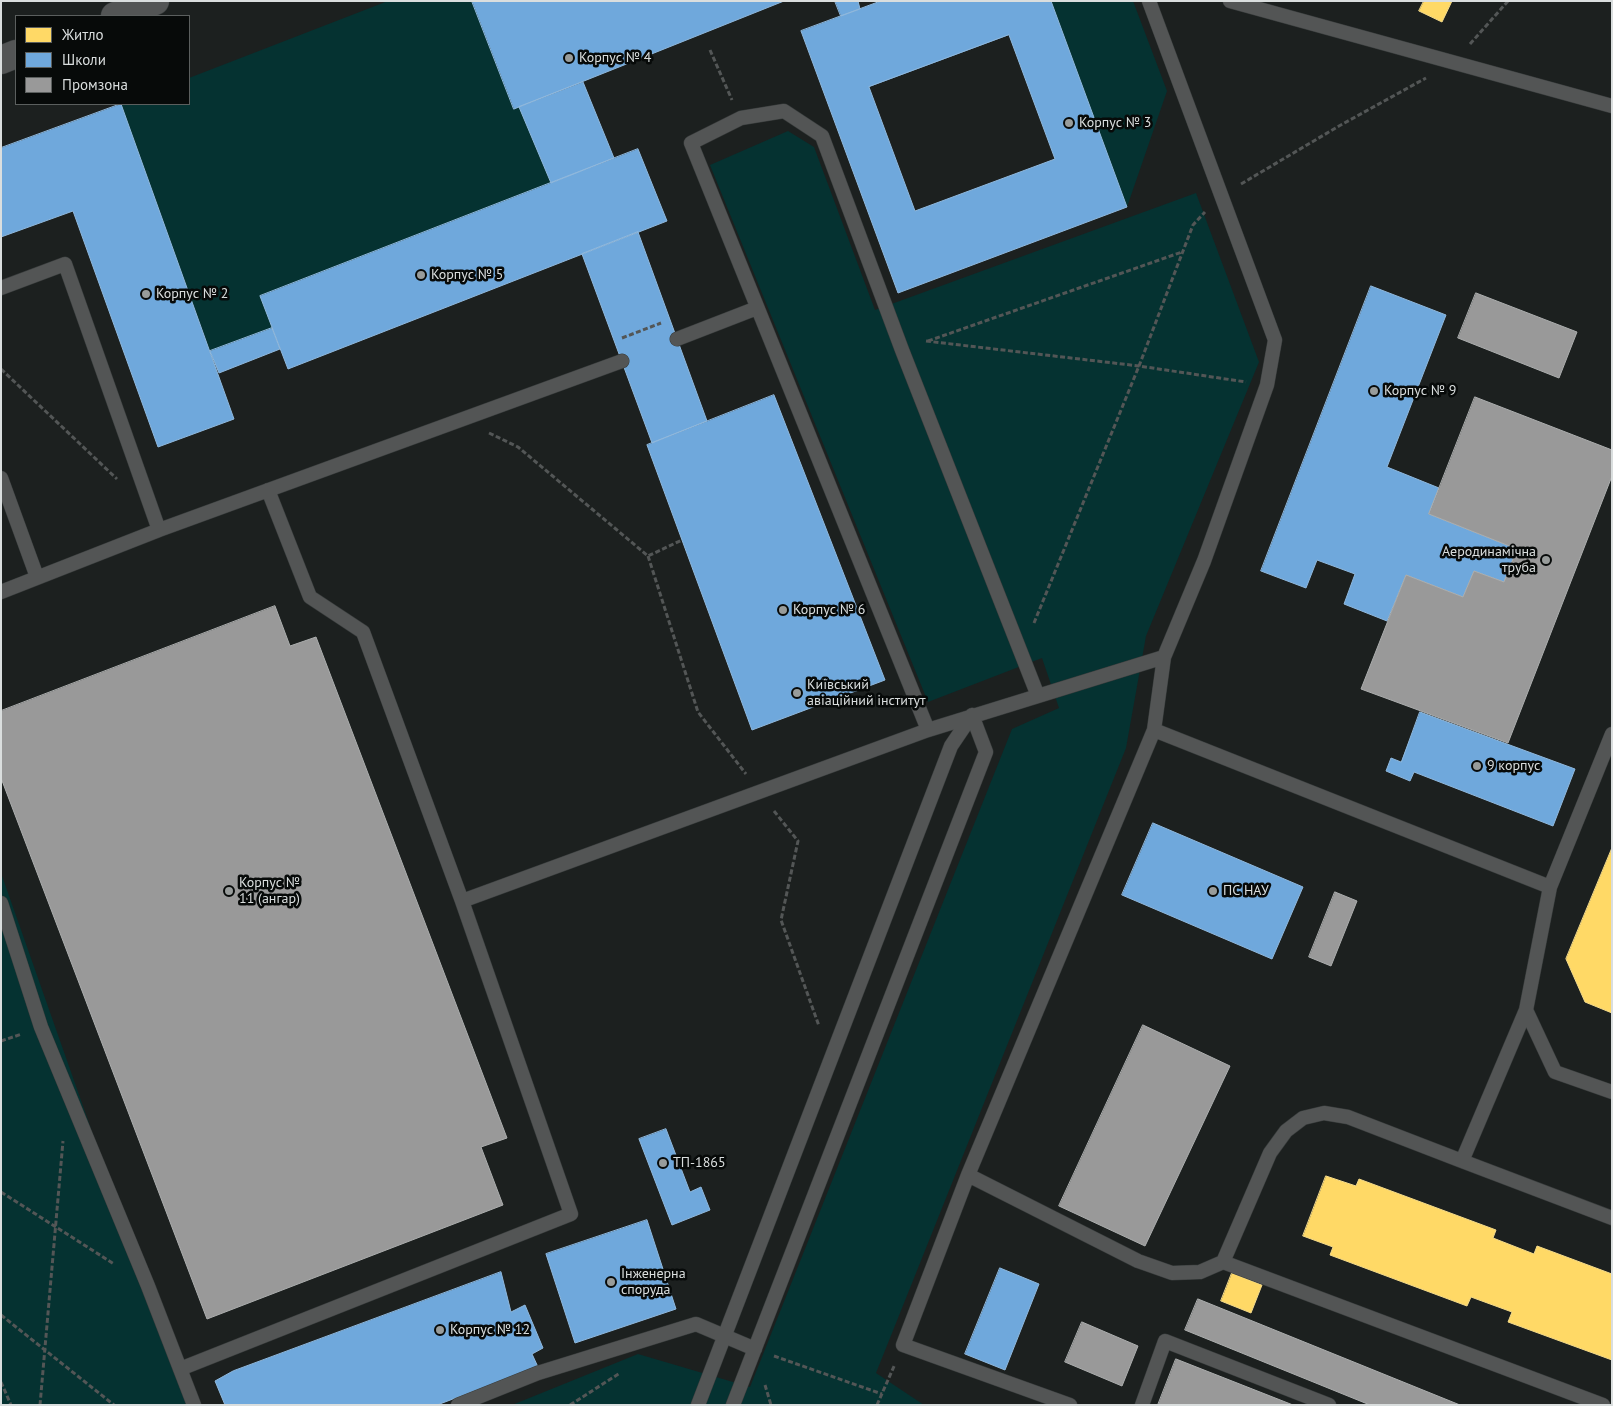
<!DOCTYPE html>
<meta charset="utf-8">
<style>
body{margin:0}
#map{position:relative;width:1613px;height:1406px;overflow:hidden;background:#1c201f;font-family:"PT Sans",sans-serif}
canvas{display:block}
.frame{position:absolute;inset:0;border:2px solid #dadede;pointer-events:none}
.legend{position:absolute;left:15px;top:15px;width:175px;height:90px;box-sizing:border-box;background:#070a09;border:1px solid #5b5f5e;margin:0;padding:6px 9px;list-style:none;font-size:15px;color:#dadede}
.legend li{display:flex;align-items:center;gap:10px;height:25px}
.legend b{width:25px;border:1px solid #5b5f5e}
</style>
<div id="map">
<canvas width="1613" height="1406"></canvas>
<div class="frame"></div>
<ul class="legend">
<li><b style="height:14px;background:#ffd966"></b>Житло</li>
<li><b style="height:14px;background:#6fa8dc"></b>Школи</li>
<li><b style="height:14px;background:#999"></b>Промзона</li>
</ul>
</div>
<script>
const c = document.querySelector('canvas').getContext('2d');
c.lineJoin = 'round';
function paint(path, color) { c.fillStyle = color; c.fill(path, 'evenodd'); }
function trace(path, color, width, dash) { c.strokeStyle = color; c.lineWidth = width; c.lineCap = dash ? 'butt' : 'round'; c.setLineDash(dash || []); c.stroke(path); }
function drawText(font, color, halo, rows, align = 'center') {
  c.font = font + ' "PT Sans",sans-serif'; c.lineWidth = 5; c.setLineDash([]); c.textBaseline = 'middle'; c.strokeStyle = halo; c.fillStyle = color; for (const [text, x, y, turn = 0] of rows) {
    c.save(); c.translate(x, y); c.rotate((+turn || 0) * Math.PI / 180); c.textAlign = isNaN(turn) ? turn : align; if (halo) c.strokeText(text, 0, 0); c.fillText(text, 0, 0); c.restore();
  }
}
const green = new Path2D(`
 M388,1H472L514,109L519,107L551,183L260,296L272,328L210,351L121,104H189V78Z
 M1051,1H1133L1167,91L1127,207Z
 M788,131L814,147L875,310L1196,193L1259,362L1146,636L1126,748L876,1373L924,1405H512L638,1354L750,1387L1012,729L1059,708L1042,658L928,702L710,165Z
 M1,873L147,1288L192,1405H1Z`);
const homes = new Path2D(`
 M1424,1H1452L1442,22L1419,11Z
 M1612,848V1013L1585,1002L1566,959Z
 M1326,1176L1356,1186L1359,1179L1496,1230L1493,1238L1534,1254L1537,1246L1612,1274V1360L1508,1322L1512,1312L1471,1297L1467,1306L1330,1255L1333,1247L1303,1236Z
 M1232,1273L1262,1285L1251,1313L1221,1301Z`);
const schools = new Path2D(`
 M472,1H784L514,109Z
 M835,1H858L860,9L841,16Z
 M881,1H1051L1127,207L898,293L801,31ZM1009,35L1055,159L915,211L869,87Z
 M583,82L614,158L551,183L519,107Z
 M121,104L234,419L158,447L73,211L1,237V148Z
 M638,149L667,221L288,369L260,296Z
 M638,232L707,421L652,443L582,254Z
 M1371,286L1446,315L1387,467L1439,488L1429,514L1517,549L1504,582L1474,571L1463,597L1406,575L1387,621L1344,604L1355,574L1317,560L1306,588L1261,571Z
 M272,328L280,349L219,373L210,351Z
 M774,395L885,680L752,730L647,445Z
 M1420,712L1575,769L1553,826L1414,772L1410,781L1386,771L1391,758L1401,762Z
 M1153,823L1303,887L1272,959L1122,895Z
 M666,1129L690,1192L701,1187L710,1210L672,1225L639,1139Z
 M647,1220L676,1309L575,1343L546,1254Z
 M1000,1268L1039,1284L1005,1370L965,1354Z
 M501,1272L511,1312L525,1305L543,1348L532,1354L538,1367L437,1405H225L215,1381L233,1371Z`);
const industry = new Path2D(`
 M1476,293L1577,332L1559,378L1458,338Z
 M1475,397L1612,450V476L1508,743L1361,689L1406,575L1463,597L1474,571L1504,582L1517,549L1429,514Z
 M275,606L290,646L316,637L507,1138L481,1147L503,1205L207,1319L1,778V711Z
 M1335,892L1357,901L1331,966L1309,957Z
 M1143,1025L1230,1066L1145,1246L1059,1206Z
 M1198,1299L1460,1405H1370L1185,1330Z
 M1082,1322L1138,1346L1122,1386L1065,1362Z
 M1176,1359L1293,1405H1158Z`);
const path = new Path2D(`
 M1470,44L1508,1
 M710,50L732,100
 M1241,184L1339,126L1426,78
 M622,338L661,323
 M926,341L1139,366L1246,382
 M928,341L1182,252
 M1,369L117,479
 M489,433L518,447L648,556L682,540
 M648,556L698,712L746,774
 M1034,623L1139,366L1193,225L1205,212
 M774,811L798,841L781,920L819,1026
 M1,1041L22,1034
 M1,1192L114,1264
 M1,1315L114,1405
 M774,1356L882,1394
 M1,1382L11,1405
 M765,1385L771,1405
 M40,1405L63,1141
 M570,1405L620,1373
 M877,1405L895,1364`);
const lane = new Path2D(`
 M1230,1L1612,106
 M1,288L65,264L159,530
 M677,339L757,308
 M1,478L37,577
 M268,490L310,597L363,632L462,901
 M1,592L159,530L622,361
 M928,730L691,143L741,118L784,111L822,136L902,350L1038,696
 M1154,730L1550,887
 M1612,734L1550,887L1526,1010L1462,1161L1612,1218
 M1,903L41,1027L148,1286L194,1405
 M1526,1010L1555,1072L1612,1092
 M1462,1161L1348,1117L1324,1113L1303,1118L1286,1131L1270,1153L1223,1262L1603,1405
 M968,1175L1138,1261L1172,1273L1200,1272L1223,1262
 M180,1369L571,1214L462,901L928,730L1164,657L1204,561L1267,385L1275,340L1149,1
 M458,1405L538,1373L696,1324L755,1349
 M698,1405L951,746L972,715
 M733,1405L986,752L972,715
 M1070,1405L903,1345L968,1175L1154,730L1164,657
 M1142,1405L1165,1341L1329,1405`);
const secondary = new Path2D(`
 M115,16L155,1
 M1,60L16,54`);
const markers = [
 [569,58,5,"#989c9b"],
 [1069,123,5,"#989c9b"],
 [421,275,5,"#989c9b"],
 [146,294,5,"#989c9b"],
 [1374,391,5,"#989c9b"],
 [1546,560,5,"#989c9b"],
 [783,610,5,"#989c9b"],
 [797,693,5,"#989c9b"],
 [1477,766,5,"#989c9b"],
 [229,891,5,"#989c9b"],
 [1213,891,5,"#989c9b"],
 [663,1163,5,"#989c9b"],
 [611,1282,5,"#989c9b"],
 [440,1330,5,"#989c9b"]
];
const poiNames = [
 ["Корпус № 4",579,58],
 ["Корпус № 3",1079,123],
 ["Корпус № 5",431,275],
 ["Корпус № 2",156,294],
 ["Корпус № 9",1384,391],
 ["Аеродинамічна",1536,552,"right"],
 ["труба",1536,568,"right"],
 ["Корпус № 6",793,610],
 ["Київський",807,685],
 ["авіаційний інститут",807,701],
 ["9 корпус",1487,766],
 ["Корпус №",239,883],
 ["11 (ангар)",239,899],
 ["ПС НАУ",1223,891],
 ["ТП-1865",673,1163],
 ["Інженерна",621,1274],
 ["споруда",621,1290],
 ["Корпус № 12",450,1330]
];
paint(green, '#053231');
paint(homes, '#ffd966');
trace(homes, '#f4da8a', 1);
paint(schools, '#6fa8dc');
trace(schools, '#8fb8dd', 1);
paint(industry, '#999');
trace(industry, '#acaeae', 1);
trace(lane, '#383c3c', 15);
trace(secondary, '#383c3c', 29);
trace(path, '#535656', 3, [5, 2.5]);
trace(lane, '#535555', 14);
trace(secondary, '#535555', 28);
for (const [x, y, r, color] of markers) { const dot = new Path2D(); dot.arc(x, y, r, 0, 2 * Math.PI); c.fillStyle = color; c.fill(dot); trace(dot, '#070a09', 2); }
drawText('14px', '#dadede', '#070a09', poiNames, 'left');
</script>
